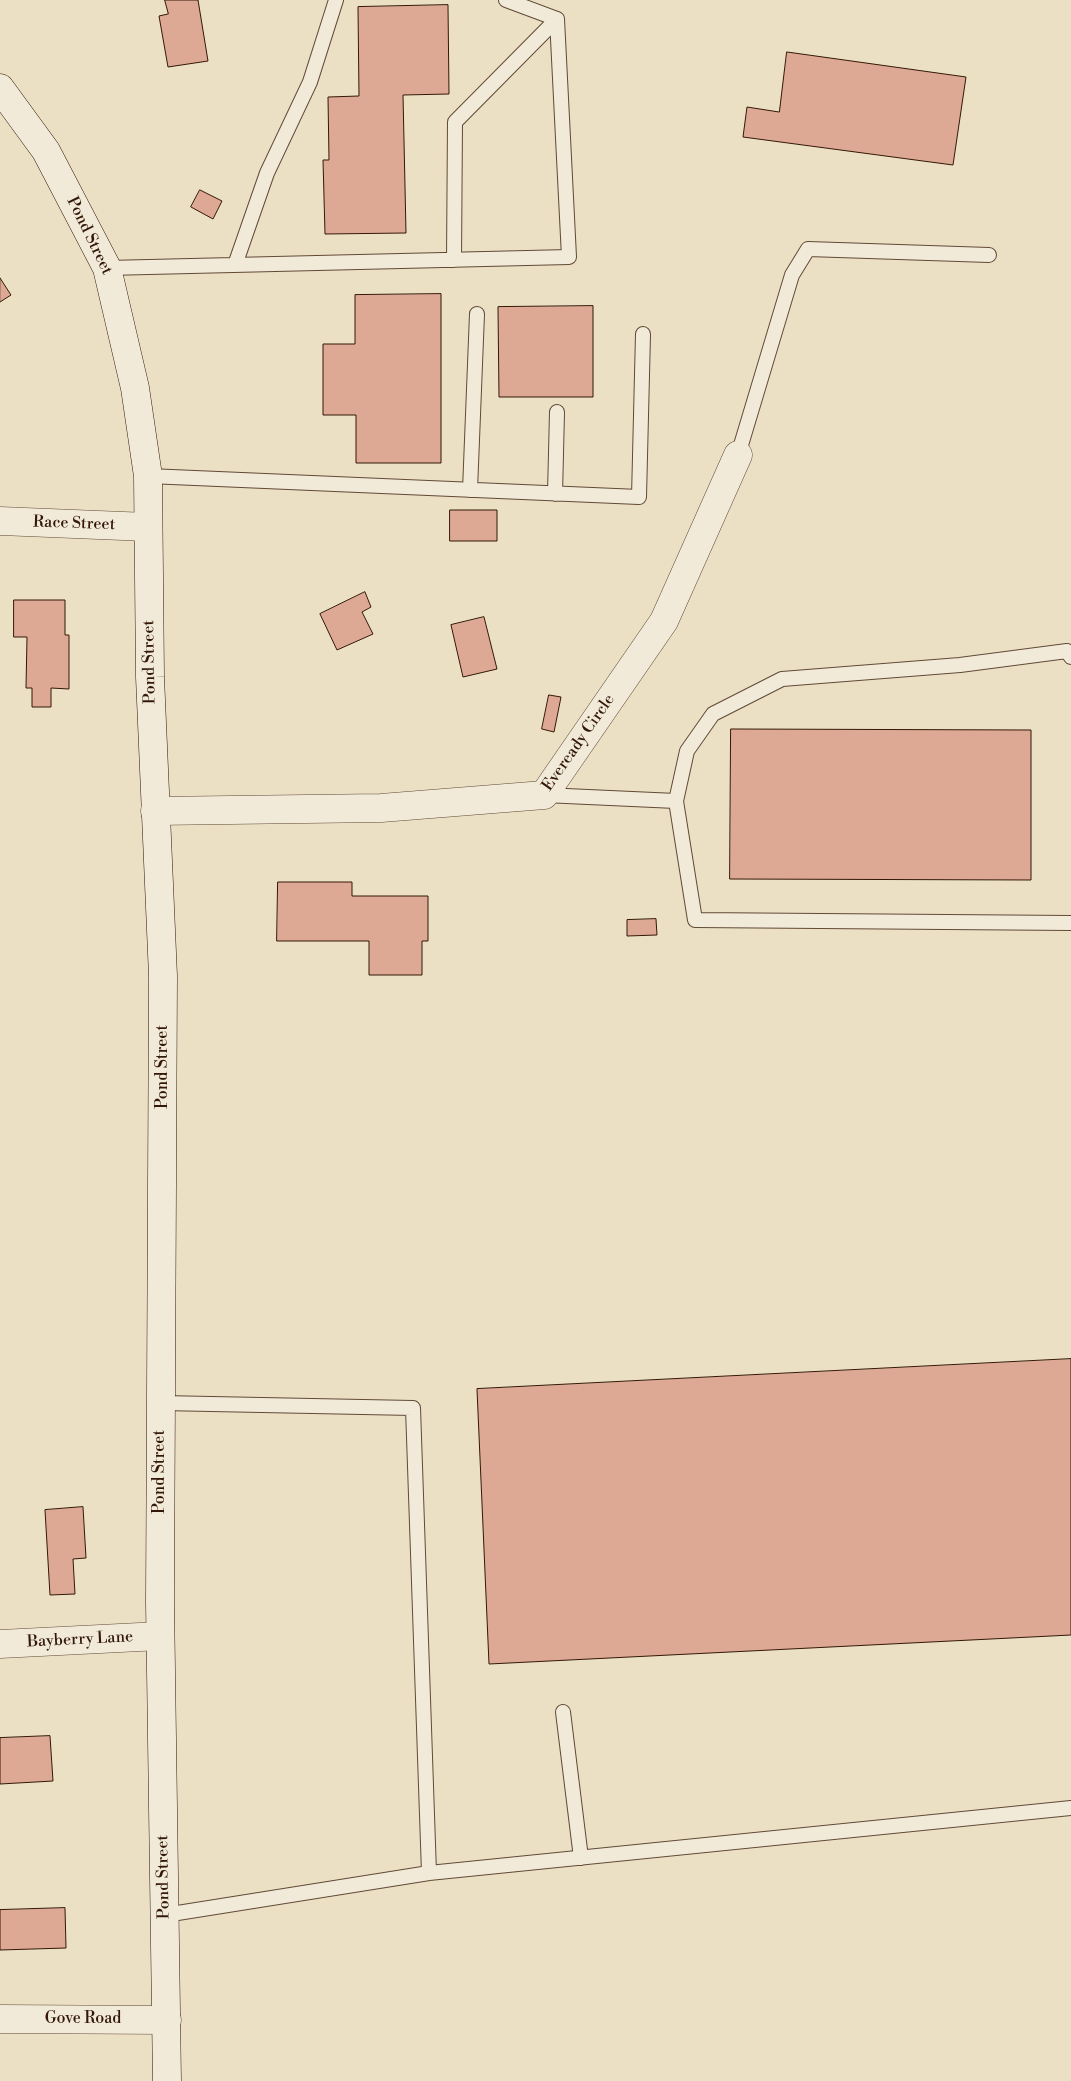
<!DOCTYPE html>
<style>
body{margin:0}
canvas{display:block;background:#ebdfc4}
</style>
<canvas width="1071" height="2081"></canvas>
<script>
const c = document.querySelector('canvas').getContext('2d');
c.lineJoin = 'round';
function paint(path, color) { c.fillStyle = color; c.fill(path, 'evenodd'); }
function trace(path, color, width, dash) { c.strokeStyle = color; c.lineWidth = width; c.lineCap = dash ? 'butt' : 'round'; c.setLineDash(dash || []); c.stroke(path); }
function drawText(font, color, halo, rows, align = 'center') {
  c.font = font + ' "Libre Bodoni",serif'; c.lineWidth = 5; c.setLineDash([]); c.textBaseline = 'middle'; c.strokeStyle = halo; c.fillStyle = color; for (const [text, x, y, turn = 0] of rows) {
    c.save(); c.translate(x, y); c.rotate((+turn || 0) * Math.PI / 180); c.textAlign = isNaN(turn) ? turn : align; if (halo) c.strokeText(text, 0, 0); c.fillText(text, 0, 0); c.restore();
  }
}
const building = new Path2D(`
 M165,0H198L208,61L168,67L159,16L168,14Z
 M448,5L449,94L403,95L406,233L325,234L323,160H329L328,97L359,96L358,7Z
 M787,52L966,77L953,165L743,137L747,107L779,112Z
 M200,190L222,201L213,219L191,207Z
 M0,278L11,295L0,302Z
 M441,294V463H356V415H323V344H355V295Z
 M593,306V397H499L498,307Z
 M450,510H497V541H450Z
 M365,592L371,607L362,612L373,634L337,650L320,614Z
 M14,600H65V635H69V689L51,688V707H32V688H26L27,637H14Z
 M484,617L497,669L463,677L451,625Z
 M549,695L561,697L554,732L542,729Z
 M731,729L1031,730V880L730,879Z
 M278,882H352V896H428V941H422V975H369V941H277Z
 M656,919L657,935L627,936V920Z
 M1071,1359V1635L489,1664L477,1389Z
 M83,1507L86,1558L73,1559L75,1594L50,1595L45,1510Z
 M50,1736L53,1781L0,1784V1738Z
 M65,1908L66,1948L0,1950V1910Z`);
const lane = new Path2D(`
 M454,260L455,122L557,19
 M235,265L267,173L310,82L336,0
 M107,268L569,257L557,19L506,0
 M738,455L792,275L808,249L989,255
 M148,476L639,497L643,334
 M470,490L477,314
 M555,494L557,412
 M1071,657L1067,651L960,665L782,679L713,714L687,751L676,801L695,920L1071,923
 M544,795L676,801
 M161,1403L413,1408L429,1873
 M563,1712L581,1858
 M165,1915L429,1873L1071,1808`);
const street = new Path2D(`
 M0,521L148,527
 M155,811L381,808L544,795L664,621L738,455
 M0,1644L160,1636
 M0,2019L167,2020`);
const secondary = new Path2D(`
 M0,88L46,151L107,268L135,388L148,476L150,677L163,976L160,1602L167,2081`);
const streetNames = [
 ["Pond Street",89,236,64],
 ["Race Street",74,524,2],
 ["Pond Street",150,662,-91],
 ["Eveready Circle",579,743,-55],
 ["Pond Street",163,1067,-90],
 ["Pond Street",160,1472,-90],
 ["Bayberry Lane",80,1640,-3],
 ["Pond Street",164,1877,-91],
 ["Gove Road",83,2019]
];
paint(building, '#dea994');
trace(building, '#331807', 1);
trace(lane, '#614a36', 16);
trace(street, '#614a36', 29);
trace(secondary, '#331807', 29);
trace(lane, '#f2ead9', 14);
trace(street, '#f2ead9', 28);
trace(secondary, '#f2ead9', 28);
drawText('16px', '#331807', '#f2ead9', streetNames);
</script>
